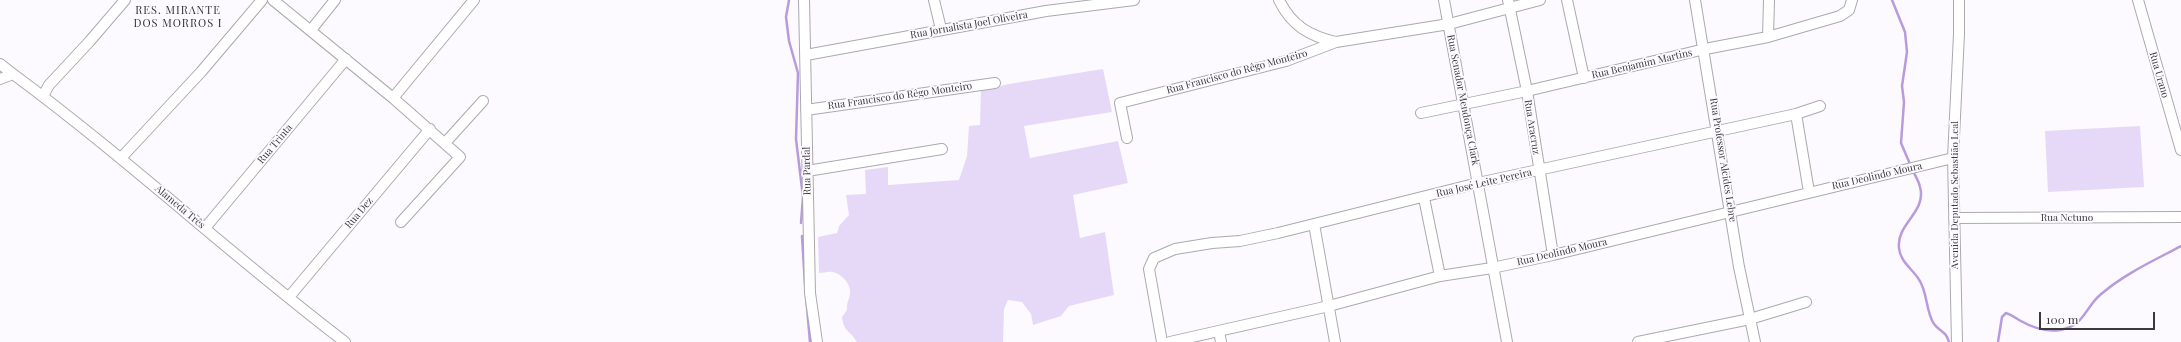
<!DOCTYPE html>
<meta charset="utf-8">
<style>
body{margin:0}
#map{position:relative;width:2181px;height:342px;overflow:hidden;background:#fcfafe;font-family:"Playfair Display",serif}
canvas{display:block}
.scale{position:absolute;left:2039px;top:312px;width:116px;height:18px;box-sizing:border-box;border:2px solid #3a393b;border-top:0;padding-left:5px;font-size:12px;line-height:14px;white-space:nowrap;color:#3a393b;-webkit-text-stroke:3px #fcfafe;paint-order:stroke}
</style>
<div id="map">
<canvas width="2181" height="342"></canvas>
<div class="scale">100 m</div>
</div>
<script>
const c = document.querySelector('canvas').getContext('2d');
c.lineJoin = 'round';
function paint(path, color) { c.fillStyle = color; c.fill(path, 'evenodd'); }
function trace(path, color, width, dash) { c.strokeStyle = color; c.lineWidth = width; c.lineCap = dash ? 'butt' : 'round'; c.setLineDash(dash || []); c.stroke(path); }
function drawText(font, color, halo, rows, align = 'center') {
  c.font = font + ' "Playfair Display",serif'; c.lineWidth = 3.5; c.setLineDash([]); c.textBaseline = 'middle'; c.strokeStyle = halo; c.fillStyle = color; for (const [text, x, y, turn = 0] of rows) {
    c.save(); c.translate(x, y); c.rotate((+turn || 0) * Math.PI / 180); c.textAlign = isNaN(turn) ? turn : align; if (halo) c.strokeText(text, 0, 0); c.fillText(text, 0, 0); c.restore();
  }
}
const green = new Path2D(`
 M1103,69L1112,112L1024,126L1030,158L1118,141L1128,183L1073,195L1080,238L1105,232L1114,295L1069,306L1061,316L1033,325L1031,314L1022,302L1008,300L1004,309L1003,342H857C850,330 844,333 842,317L847,310C846,303 850,299 850,292C851,284 841,273 832,272C828,271 824,273 819,273L818,237L837,233L839,226L849,215L846,195L866,194L865,170L888,167V185L959,180L967,156L969,126L980,125L981,91L1009,84Z
 M2140,126L2144,187L2048,192L2045,131Z`);
const stream = new Path2D(`
 M789,0L786,17L789,41L798,73L796,139L803,197L801,223
 M1892,0L1905,32L1907,52L1902,86L1904,102L1901,143L1910,164
 M1914,173C1916,177 1919,182 1920,187C1927,212 1896,224 1899,248C1900,261 1911,268 1918,278C1928,291 1925,310 1934,324C1940,332 1946,331 1949,342
 M802,236L805,285
 M806,296L810,342
 M1998,342L2002,317L2006,313C2012,315 2014,317 2019,320C2031,327 2046,332 2060,330C2084,326 2085,308 2100,295C2124,274 2153,261 2181,246`);
const minor = new Path2D(`
 M273,0L393,98L460,157L401,222
 M804,0L810,293L817,342
 M934,0L941,29
 M1279,0C1291,25 1309,36 1336,42
 M1444,0L1507,342
 M1508,0L1527,91L1553,255
 M1567,0L1584,78
 M1695,0L1739,267L1755,342
 M2138,0L2181,150
 M311,30L335,0
 M1768,37L1769,0
 M806,55L1046,11L1134,0
 M0,64L13,74
 M0,79L13,74C128,159 232,256 345,342
 M43,96L49,85L89,42L125,0
 M393,98L474,0
 M806,110L995,83
 M1421,113L1527,91L1705,49L1768,37L1840,16L1849,10L1852,0
 M1796,114L1809,192
 M1127,138L1120,103L1286,61L1336,42L1449,24L1540,0
 M445,143L483,101
 M121,158L201,72L262,0
 M807,171L942,149
 M1424,198L1440,276
 M1954,218L2181,217
 M1314,224L1335,342
 M205,228L346,59
 M289,297L430,129
 M1219,331L1221,342
 M1162,342L1149,269L1154,258L1175,249L1212,243L1240,241L1278,233L1478,183L1718,131L1796,114L1820,106
 M1170,342L1329,306L1440,276L1492,268L1553,255L1953,158
 M1638,342L1750,319L1806,302
 M1957,342L1953,158L1959,34V0`);
const streetNames = [
 ["Rua Jornalista Joel Oliveira",969,25,-10],
 ["Rua Benjamim Martins",1642,64,-13],
 ["Rua Francisco do Rêgo Monteiro",1237,72,-15],
 ["Rua Urano",2159,75,74],
 ["Rua Francisco do Rêgo Monteiro",900,96,-8],
 ["Rua Senador Mendonça Clark",1463,100,79],
 ["Rua Aracruz",1532,127,81],
 ["Rua Trinta",275,144,-50],
 ["Rua Professor Alcides Lebre",1723,160,81],
 ["Rua Pardal",807,171,-91],
 ["Rua Deolindo Moura",1877,176,-13],
 ["Rua José Leite Pereira",1484,183,-13],
 ["Avenida Deputado Sebastião Leal",1955,195,-90],
 ["Alameda Três",180,207,40],
 ["Rua Dez",359,213,-50],
 ["Rua Netuno",2067,218],
 ["Rua Deolindo Moura",1562,252,-13]
];
const neighbourhoodNames = [
 ["RES. MIRANTE",178,11],
 ["DOS MORROS I",178,24]
];
paint(green, '#e6d9f8');
trace(stream, '#b89bdc', 2.5);
trace(minor, '#aba9ae', 12);
trace(minor, '#fff', 10);
drawText('10px', '#3a393b', '#fcfafe', streetNames);
c.letterSpacing = '1px';
drawText('11px', '#323035', '#fcfafe', neighbourhoodNames);
c.letterSpacing = '0px';
</script>
